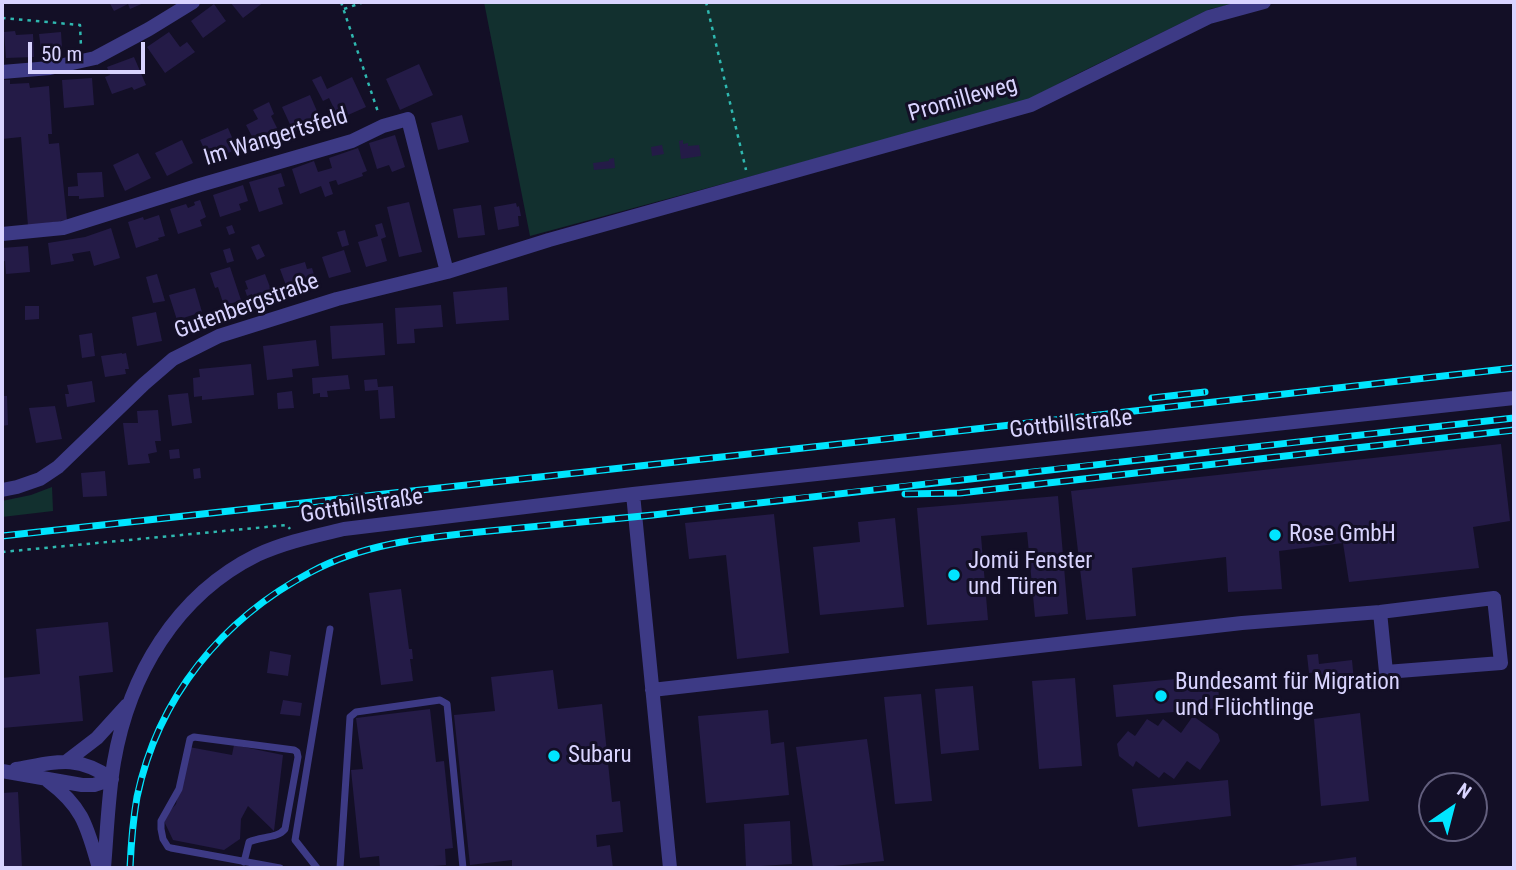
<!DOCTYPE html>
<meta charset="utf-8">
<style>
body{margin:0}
#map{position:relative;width:1516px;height:870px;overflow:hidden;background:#130f26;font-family:"Roboto Condensed",sans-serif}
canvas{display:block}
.frame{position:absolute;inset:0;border:4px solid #d9d4ff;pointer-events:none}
.north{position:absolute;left:1418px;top:772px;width:70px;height:70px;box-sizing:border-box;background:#130f26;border:2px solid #625e7d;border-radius:50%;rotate:35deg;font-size:19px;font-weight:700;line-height:28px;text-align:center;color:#d9d4ff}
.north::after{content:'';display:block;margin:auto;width:24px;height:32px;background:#00e5ff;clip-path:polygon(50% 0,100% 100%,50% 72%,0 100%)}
.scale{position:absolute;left:28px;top:42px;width:117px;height:32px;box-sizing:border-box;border:4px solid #d9d4ff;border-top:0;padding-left:9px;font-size:21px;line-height:24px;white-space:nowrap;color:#d9d4ff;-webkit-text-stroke:5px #130f26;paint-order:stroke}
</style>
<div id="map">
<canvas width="1516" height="870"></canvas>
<div class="frame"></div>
<div class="north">N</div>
<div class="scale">50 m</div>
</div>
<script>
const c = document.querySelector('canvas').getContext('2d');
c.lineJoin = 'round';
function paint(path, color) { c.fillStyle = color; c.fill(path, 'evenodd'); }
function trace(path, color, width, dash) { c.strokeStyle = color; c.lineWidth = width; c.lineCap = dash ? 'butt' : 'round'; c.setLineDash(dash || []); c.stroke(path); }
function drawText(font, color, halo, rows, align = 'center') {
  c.font = font + ' "Roboto Condensed",sans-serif'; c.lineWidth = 6; c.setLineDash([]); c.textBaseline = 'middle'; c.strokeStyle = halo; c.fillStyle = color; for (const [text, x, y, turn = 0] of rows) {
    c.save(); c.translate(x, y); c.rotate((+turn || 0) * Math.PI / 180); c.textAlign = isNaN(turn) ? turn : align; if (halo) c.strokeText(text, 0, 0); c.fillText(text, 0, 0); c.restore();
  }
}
const green = new Path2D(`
 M484,2H1243L1210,9L1075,75L1022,103L530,236Z
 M52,487L53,511L2,517V501L31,495Z`);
const building = new Path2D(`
 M109,2H146L130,9L128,4L114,11Z
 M230,2H264L243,18Z
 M214,4L226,21L203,38L191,21Z
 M15,31L16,35L33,34L34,57L6,58L4,32Z
 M61,32L62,48L41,49L39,34Z
 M169,32L180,47L187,42L195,52L165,73L147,47Z
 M134,57L146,85L134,90L132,87L112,94L105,77L110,75L107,67Z
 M419,64L433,95L400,110L386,79Z
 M321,76L327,89L352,77L366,107L339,119L329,98L323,101L312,80Z
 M92,78L94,105L64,108L62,80Z
 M2,80H10V84L29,83L30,88L49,86L52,134H48L49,144L59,143L67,220L28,226L21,137L2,139Z
 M310,95L320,118L310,123L311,125L294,133L282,107Z
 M269,102L274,114L271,116L280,134L257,146L246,125L258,119L253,110Z
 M462,115L469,142L438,150L431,123Z
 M228,128L237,149L210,161L200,140Z
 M395,135L405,167L392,172L389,165L377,169L369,143Z
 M182,140L193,163L167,176L155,153Z
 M683,140V144L688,143V146L699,145L701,156L681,159L679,141Z
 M662,145L664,154L652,156L651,147Z
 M358,148L367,171L362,173L363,176L338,185L336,180L329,182L333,194L325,197L321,186L300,194L292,169L314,161L318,172L332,168L329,158Z
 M138,153L151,178L125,191L113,165Z
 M614,158L615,168L594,170L593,163L609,161V159Z
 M102,172L104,197L79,199V196H68V187L78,186L77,173Z
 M281,173L285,186L278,188L283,204L259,212L249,182Z
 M243,185L248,201L239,204L241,210L220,217L213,195Z
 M200,200L206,217L200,220L202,226L178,234L170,209L186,204L188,208L195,205L194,202Z
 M409,202L422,252L399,257L387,207Z
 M516,203L517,207L519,206L521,216H518L519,226L498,230L494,207Z
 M481,205L485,235L458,238L453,209Z
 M159,215L165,236L158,238L159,240L136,248L128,222L143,217L144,220Z
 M382,223L386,237L381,239L387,261L366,267L358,242L378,236L375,225Z
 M232,225L235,233L229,235L226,227Z
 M111,228L120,258L94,266L90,251L72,254L74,261L51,265L48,243L85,237Z
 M345,230L349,245L342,247L337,232Z
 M259,244L265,256L257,260L251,247Z
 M28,246L30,272L6,274L5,261L2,262V248Z
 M230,248L234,261L227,263L223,250Z
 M344,250L351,272L329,278L322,257Z
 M305,262L307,269L312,268L316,281L311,283V284L288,291L280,269Z
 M230,267L241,300L224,306L218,287L215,288L210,273Z
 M157,274L165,301L153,303L146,277Z
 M265,274L273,295L254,302L252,294L247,296L245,290L248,289L245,281Z
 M507,287L509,320L456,324L453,292Z
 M195,288L202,312L177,320L169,295Z
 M441,305L443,327L414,329L415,343L397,344L395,308Z
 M25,306H39V319L25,320Z
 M156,312L162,341L137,346L132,317Z
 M383,323L385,355L332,359L330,326Z
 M92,333L95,356L82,358L79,335Z
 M316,340L319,366L292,369L293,377L267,380L263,346Z
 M122,353V354L126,353L129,369H125L126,374L105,377L101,356Z
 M251,364L254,395L202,400V396L194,397L193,378L200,377L199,369Z
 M348,375L350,389L327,391L328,397H320V393L313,394L312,378Z
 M377,379L378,387L393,386L395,418L380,419L378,390L365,391L364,380Z
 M92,381L95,402L67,407L65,394H69L67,385Z
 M292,391L294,408L278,409L277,393Z
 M188,393L192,423L172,426L168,395Z
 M2,396H7L8,425L2,426Z
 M55,406L62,439L36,443L29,408Z
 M158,410L161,441H155L157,452L148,454L150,463L128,465L123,423H138L137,411Z
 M1501,444L1510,521L1473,527L1479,568L1349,582L1343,543L1279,551L1282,589L1228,592L1226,557L1132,568L1136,616L1086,620L1071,491Z
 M179,449L180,458L170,459L169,450Z
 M200,468L201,478L194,479L193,469Z
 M105,471L107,496L83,497L81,473Z
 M1058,496L1068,614L1035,617L1027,532L981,536L988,620L927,625L917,508Z
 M774,514L789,653L737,659L726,555L689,559L685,523Z
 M895,518L904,607L820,615L813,547L860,542L858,522Z
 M401,589L409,649H412L413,659H410L413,681L381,685L369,593Z
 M108,622L113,672L79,676L83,721L2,728V678L40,674L36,629Z
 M270,651L291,655L288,676L267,673Z
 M1318,654L1319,664L1352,660L1354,681L1319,685L1318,672L1309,673L1307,655Z
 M553,670L558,709L602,704L612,802L620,801L623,832L596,835L597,847L610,845L613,868H512V860L470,865L454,715L495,711L491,677Z
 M1217,675L1220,708L1116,717L1113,685Z
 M1075,678L1082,766L1039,769L1032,681Z
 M973,686L979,750L941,754L935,689Z
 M921,694L932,801L895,804L884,697Z
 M283,700L302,703L300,716L280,714Z
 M430,709L436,762L444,761L453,848L445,849L446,865L408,868H380L379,856L360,858L351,770L363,769L356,718Z
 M768,710L771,744L784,742L789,795L706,803L698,716Z
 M1360,713L1369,801L1321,806L1314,719Z
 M1193,716L1218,734L1220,741L1200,770L1187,761L1174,779L1164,772L1159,778L1136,761L1133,767L1119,756L1117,744L1128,731L1135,736L1147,719L1158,726L1163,719L1181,733Z
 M867,739L884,861L813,868L796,747Z
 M234,745L283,755L274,831L248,806L241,819L240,839L224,850L173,840L163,819L176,804L189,747L232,755Z
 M1228,780L1231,816L1138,827L1132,789Z
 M18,792L22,868H2V793Z
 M790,821L792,864L746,867L744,824Z
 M1356,857L1357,868H1282V867Z`);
const path = new Path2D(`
 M341,2L378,112
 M706,2L746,170
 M344,9L364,2
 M2,18L80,25L81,47
 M2,552L287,525L290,529`);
const lane = new Path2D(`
 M244,862L249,842C261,836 277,839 285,829L298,757L297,752L294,750L194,737L190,739L179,789L161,821V829L163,839L168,847L171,848L280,868
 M317,868L295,840L330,629
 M340,868L350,717L356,712L440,700L447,704L463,868`);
const street = new Path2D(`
 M2,72L50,68L95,58L149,29L193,2
 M2,234L63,228L200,185L352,141L383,126L408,119L447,272
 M2,490L17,487L40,479L58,467L144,384L173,359L219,336L337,299L447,272L549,240L1031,105L1209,17L1264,2
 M633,494L670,868
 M652,690L1242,623L1380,612L1494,598L1501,663L1386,672L1380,612
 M67,761L97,738L127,705
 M16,769C56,762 76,754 112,779
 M2,771L82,785H94L112,779
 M48,781C84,808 87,827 99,868
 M104,868C107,833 108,797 114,762C129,675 176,595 257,555C285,542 315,536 344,529L633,494L1514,398`);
const rail = new Path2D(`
 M1152,398L1205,392
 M905,494L960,493L1514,430
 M2,536L940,433L1514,368
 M130,868C131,845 133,820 137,797C158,697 222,619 311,572C363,544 421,538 479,532C537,526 595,521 653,515C940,481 1227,450 1514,418`);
const markers = [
 [1275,535,7,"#00e5ff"],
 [954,575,7,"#00e5ff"],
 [1161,696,7,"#00e5ff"],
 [554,756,7,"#00e5ff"]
];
const streetNames = [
 ["Promilleweg",963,100,-16],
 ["Im Wangertsfeld",276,138,-17],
 ["Gutenbergstraße",247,307,-20],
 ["Gottbillstraße",1071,425,-6],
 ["Gottbillstraße",362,507,-9]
];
const poiNames = [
 ["Rose GmbH",1289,535],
 ["Jomü Fenster",968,562],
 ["und Türen",968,588],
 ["Bundesamt für Migration",1175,683],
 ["und Flüchtlinge",1175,709],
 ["Subaru",568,756]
];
paint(green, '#12302f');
paint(building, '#241b47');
trace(path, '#2fb8b0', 2.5, [3.5, 5]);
trace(lane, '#3d3a85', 7);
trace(street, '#3d3a85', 14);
trace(rail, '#00e5ff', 7);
trace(rail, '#130f26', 4.5, [13]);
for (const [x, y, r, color] of markers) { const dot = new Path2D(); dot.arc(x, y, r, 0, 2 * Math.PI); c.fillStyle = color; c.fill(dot); trace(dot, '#130f26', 2.5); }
drawText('23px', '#d9d4ff', '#130f26', streetNames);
drawText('23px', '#d9d4ff', '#130f26', poiNames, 'left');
</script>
